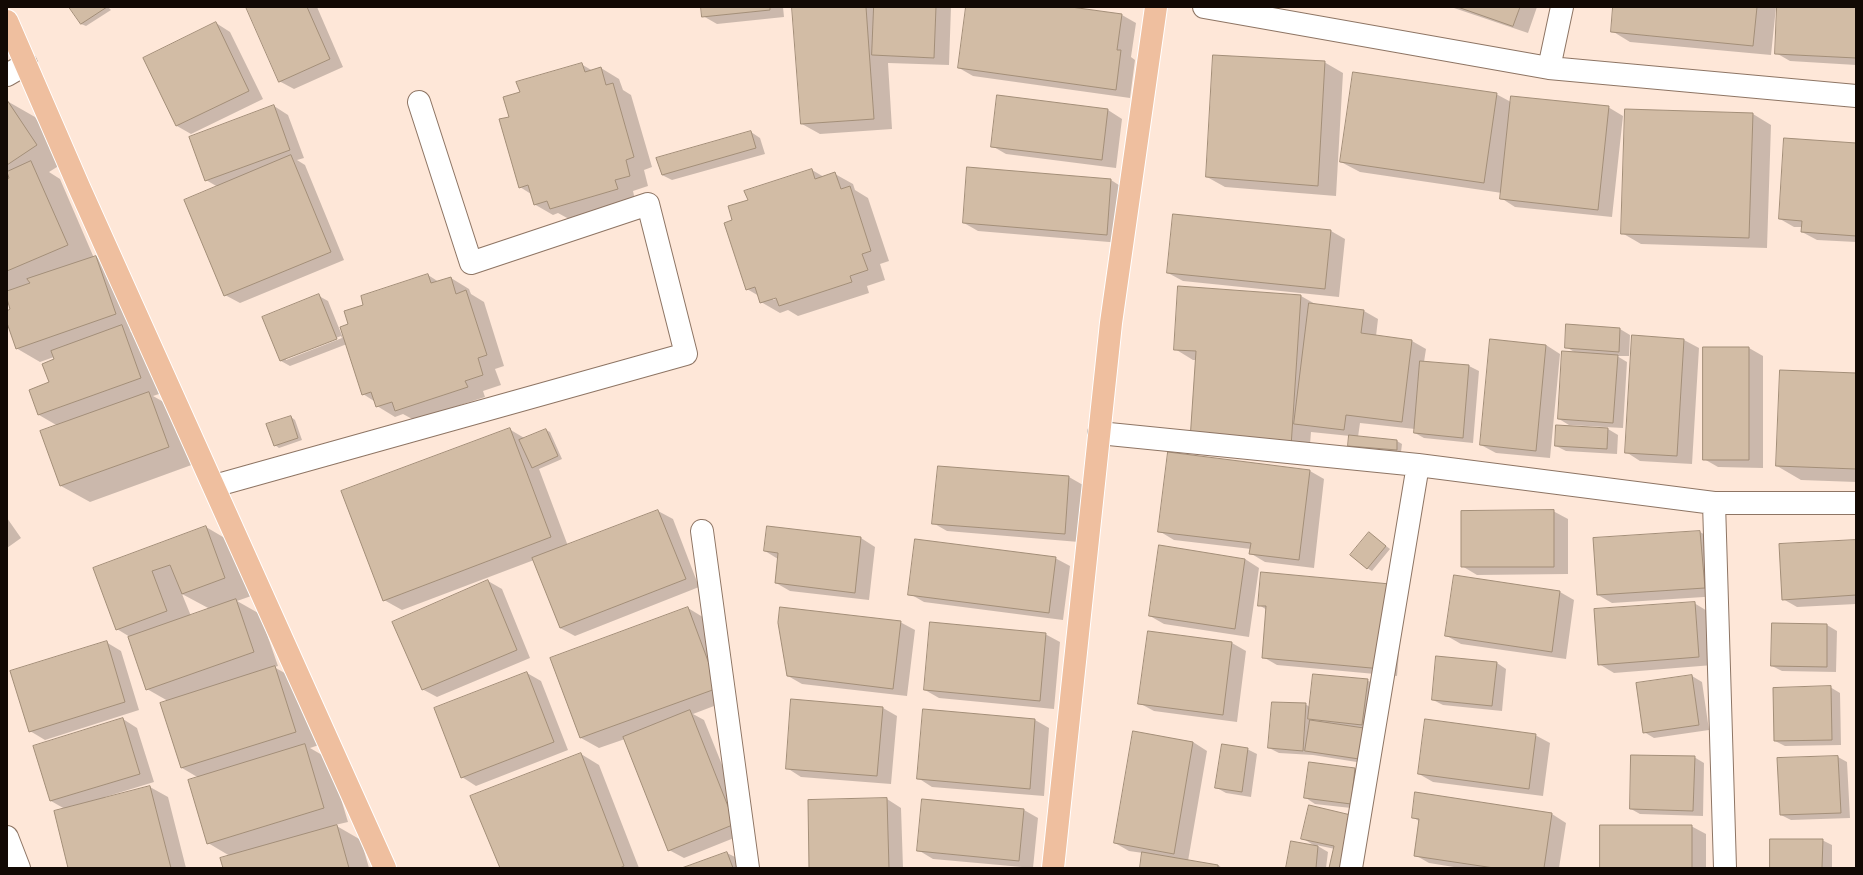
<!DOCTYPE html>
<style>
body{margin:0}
#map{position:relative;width:1863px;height:875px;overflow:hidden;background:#fee7d8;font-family:"Nunito Sans",sans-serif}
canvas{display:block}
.frame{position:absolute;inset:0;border:8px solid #120904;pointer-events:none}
</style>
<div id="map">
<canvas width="1863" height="875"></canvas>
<div class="frame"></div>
</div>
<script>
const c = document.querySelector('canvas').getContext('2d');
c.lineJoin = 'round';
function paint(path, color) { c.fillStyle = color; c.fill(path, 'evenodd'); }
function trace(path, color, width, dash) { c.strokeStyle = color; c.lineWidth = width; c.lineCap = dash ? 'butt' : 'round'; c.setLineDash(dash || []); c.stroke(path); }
const shadow = new Path2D(`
 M70,7H108L111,10L86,26L81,24Z
 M247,7H317L343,67L294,89L279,81Z
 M702,7H783L784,17L717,24L703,16Z
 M793,7H951L949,65L888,63L892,129L820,134L802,124Z
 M967,7H1064L1122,15L1136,23L1131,57L1135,60L1130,98L973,76L959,68Z
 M1451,7H1537L1528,33Z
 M1614,7H1776L1771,55L1630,42L1612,31Z
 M1778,7H1856V65L1790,61L1776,53Z
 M216,23L230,32L263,99L191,134L177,126L144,58Z
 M1324,62L1343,73L1336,196L1225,187L1207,177Z
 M581,64L593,71L601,68L619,79L623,90L631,95L652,167L644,170L648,186L633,191L635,200L569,219L558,213L553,215L534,204L531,194L520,187L510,117L521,93Z
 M1496,94L1511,102L1608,107L1623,116L1612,217L1515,207L1501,198L1502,193L1360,172L1341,162Z
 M7,101L35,117L65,162L49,172L60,179L94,258L96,257L120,271L139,328L130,331L146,340L165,392L153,396L178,410L197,463L90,502L61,486L41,432L58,426L39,415L50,383L54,357L40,362L16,348L7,320V312L12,310L7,296Z
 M274,106L288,115L304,158L297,160L305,165L344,260L240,303L225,295L218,187L206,180Z
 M1108,110L1122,119L1116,168L1006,154L992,146Z
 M1753,114L1771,125L1767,248L1641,244L1622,233Z
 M751,132L760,138L765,154L672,180L662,175Z
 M1856,144V242L1817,240L1802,232L1803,227H1794L1780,219Z
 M968,168L1111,180L1125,189L1121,243L978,231L964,223Z
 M812,170L824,177L835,174L853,184L855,190L868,198L889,261L880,264L885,280L867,286L869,293L798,316L788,310L780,313L761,302L759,296L747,289L734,220L749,201ZM781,297L773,300V298Z
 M1174,215L1331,231L1345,239L1339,297L1183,281L1168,273Z
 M428,275L439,282L451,278L469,289L471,294L484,302L504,366L495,369L501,385L483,391L485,397L414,420L403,414L395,417L377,406L374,401L363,394L347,344L290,366L281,361L319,296L328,301L343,338L349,325L364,305ZM341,336L342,338L286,360V358Z
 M1179,287L1301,296L1317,305L1364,311L1378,319L1376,336L1412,341L1426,349L1424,362L1469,366L1479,371L1473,443L1424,438L1415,433V429L1360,423L1358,437L1397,441L1402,444L1401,452L1354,448L1349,445L1350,436L1311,432L1309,457L1197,360H1193L1175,349Z
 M1567,325L1620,329L1630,335L1629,356H1617L1627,362L1623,428L1569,425L1559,419L1576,353L1566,347Z
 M1632,336L1684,340L1699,348L1692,464L1640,461L1626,452Z
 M1491,340L1546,345L1560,354L1550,458L1496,453L1481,445Z
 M1749,348L1763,356V468L1718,467L1704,459Z
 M1856,374V482L1801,480L1777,466Z
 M291,417L295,420L302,440L279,448L275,445Z
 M509,429L526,439L546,430L550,432L562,459L539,469L568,546L658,511L673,519L699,587L575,636L560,628L534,560L402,610L384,600Z
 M1608,429L1618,435L1617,454L1566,451L1556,446Z
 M1310,471L1324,479L1314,568L1265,562L1250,553L1251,549L1174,540L1159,531Z
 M1069,477L1083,485L1079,542L947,531L933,523Z
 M1553,511L1568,519V574L1477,575L1462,566Z
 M7,518L21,538L7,548Z
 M206,527L235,544L254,595L237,601L260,614L278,666L274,667L299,681L319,745L310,748L329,759L348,822L335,825L361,840L369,868H224L230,856L208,843L199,778L182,768L168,701L147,689L130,637L117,629L94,569ZM182,594L210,609L191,616Z
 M768,527L861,538L875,547L869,600L790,591L776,583L778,559L765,551Z
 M1700,532L1714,540L1719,596L1612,603L1598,595L1594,539Z
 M1369,533L1390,549L1372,571L1367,568Z
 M1856,541V604L1797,607L1783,599Z
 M1055,558L1070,566L1063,620L924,602L910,594Z
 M1245,559L1259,568L1249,637L1164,624L1150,616Z
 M1455,576L1560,592L1574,600L1566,659L1461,644L1447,636Z
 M488,581L502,589L530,658L437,697L422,689Z
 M1404,593L1397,676L1277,665L1263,657L1267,610L1259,605Z
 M1694,603L1709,612L1713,665L1614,673L1599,664Z
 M688,608L706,619L735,698L693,714L704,720L749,832L684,858L669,850L625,739L599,748L581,738L552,659Z
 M900,622L915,630L907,696L802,684L788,676Z
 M1773,624L1827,625L1837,631L1836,672L1782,671L1772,666Z
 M1149,632L1232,643L1246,651L1237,722L1154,711L1139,703Z
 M1045,634L1060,642L1054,709L939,698L925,690Z
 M106,642L121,651L139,710L45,740L30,731Z
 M1497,663L1506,669L1502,711L1443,705L1433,700Z
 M527,673L541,681L568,750L476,786L462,777Z
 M1692,676L1702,682L1709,730L1654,738L1644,732Z
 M1367,680L1377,686L1369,764L1313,755L1279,753L1269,748L1305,704L1310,707Z
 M1830,687L1840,693L1841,745L1785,746L1775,741Z
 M883,708L897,716L891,784L801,777L787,768Z
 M924,710L1035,720L1049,728L1044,796L932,787L918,778Z
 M123,719L137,728L154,782L105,797L106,798L150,787L168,797L186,868H69L65,809L51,801Z
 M1134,732L1193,742L1207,751L1188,861L1218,865L1222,868H1141L1143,853L1129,851L1115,843Z
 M1535,735L1550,743L1543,796L1433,782L1419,774Z
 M1247,749L1257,754L1251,797L1226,793L1217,788Z
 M581,754L599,765L639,868H501Z
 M1694,757L1704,763L1703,816L1640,814L1631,809Z
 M1838,757L1847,762L1850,818L1791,820L1781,815Z
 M1355,769L1364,774L1360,809L1315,804L1306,798Z
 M887,799L901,808L903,868H810Z
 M1310,806L1353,868H1330L1335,849L1316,845L1328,852L1326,868H1287L1315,846L1302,838Z
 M1024,810L1038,818L1033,868L933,859L918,850Z
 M1552,814L1566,823L1559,868H1460L1429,863L1415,855L1420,822L1413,817Z
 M1691,826L1706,834V868H1601Z
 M1822,840L1832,845V868H1771Z
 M727,853L737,858L740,868H685Z`);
const building = new Path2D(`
 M69,7H107L81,24Z
 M246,7H307L330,59L279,82Z
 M701,7H770V10L702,17Z
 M792,7H866L874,119L801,124Z
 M874,7H936L934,58L872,55Z
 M966,7H1071L1122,14L1117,50H1121L1116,90L958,68Z
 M1458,7H1520L1513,26Z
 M1613,7H1757L1753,46L1611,32Z
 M1777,7H1856V58L1775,54Z
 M216,22L249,91L176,126L143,58Z
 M1213,55L1325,61L1318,186L1206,177Z
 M582,63L585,72L601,67L606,85L613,83L634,157L626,160L630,176L615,180L618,189L550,209L547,201L534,205L528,185L519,188L499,119L509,117L503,97L520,92L516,82Z
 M1353,72L1497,93L1484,183L1340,162Z
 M997,95L1108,109L1102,160L991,147Z
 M1511,96L1609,106L1598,210L1500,199Z
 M7,100L37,145L7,165Z
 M274,105L290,150L205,181L189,137Z
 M1625,109L1753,113L1749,238L1621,234Z
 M751,131L756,148L662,175L656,158Z
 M1784,138L1856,143V236L1801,232L1802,221L1779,219Z
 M291,155L331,252L224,296L184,200Z
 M31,161L68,245L7,271V179L9,178L7,172Z
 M967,167L1111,179L1107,235L963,223Z
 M812,169L815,179L835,172L841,189L850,186L871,251L862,254L868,270L850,276L852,282L779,306L776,298L760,303L755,287L746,290L724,223L732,220L728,206L748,200L744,191Z
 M1173,214L1331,230L1325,289L1167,273Z
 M96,256L116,314L16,349L7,323V311L10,309L7,299V291L30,283L27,279Z
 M428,274L431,283L451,277L456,294L466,290L487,355L478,358L483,375L465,381L468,387L395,411L392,402L376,407L371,392L362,395L340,327L348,324L344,311L363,305L361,296Z
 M1178,286L1301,295L1291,447L1190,440L1196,351L1174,350Z
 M319,294L337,339L280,361L262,317Z
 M1309,303L1364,310L1361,333L1412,340L1402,422L1346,415L1344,430L1294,424Z
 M1566,324L1620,328L1619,352L1565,348Z
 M122,325L141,378L38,415L29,390L49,382L42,364L54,359L51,351Z
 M1632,335L1684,339L1677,456L1625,453Z
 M1490,339L1546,345L1536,451L1480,445Z
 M1703,347H1749V460H1703Z
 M1562,351L1618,355L1613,423L1558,419Z
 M1420,361L1469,365L1463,438L1414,433Z
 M1780,370L1856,373V469L1776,466Z
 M149,392L169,447L60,486L40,431Z
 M291,416L298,438L274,446L266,424Z
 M1556,425L1608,428L1607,449L1555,446Z
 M510,428L551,537L383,601L341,491Z
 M546,429L558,456L532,468L519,440Z
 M1349,435L1397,440V450L1348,446Z
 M1168,452L1310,470L1299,560L1249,554L1251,543L1158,532Z
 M938,466L1069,476L1065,534L932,524Z
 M658,510L686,579L560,628L532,558Z
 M1554,510V567H1461V511Z
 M206,526L225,578L182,594L170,565L152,571L167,611L116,630L93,568Z
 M767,526L861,537L855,593L775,583L778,553L764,551Z
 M1700,531L1705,588L1597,595L1593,538Z
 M1369,532L1386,546L1367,569L1350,555Z
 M915,539L1056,557L1049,613L908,595Z
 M1856,540V595L1782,600L1779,544Z
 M1159,545L1245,559L1235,629L1149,616Z
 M1261,572L1390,584L1382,669L1262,658L1266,606H1258Z
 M1454,575L1560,591L1552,652L1445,636Z
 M488,580L517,650L422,690L392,622Z
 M236,599L254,652L146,690L128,637Z
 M1695,602L1699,657L1598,665L1594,609Z
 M688,607L718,688L580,738L550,658Z
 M780,607L901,621L893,689L787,676L778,623Z
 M930,622L1046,633L1040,701L924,690Z
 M1772,623L1827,624V667L1771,666Z
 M1148,631L1232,642L1223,715L1138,704Z
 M107,641L125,702L29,732L10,671Z
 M1436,656L1497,662L1492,706L1432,700Z
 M275,666L296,732L181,768L160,703Z
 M527,672L554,742L461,778L434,708Z
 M1313,674L1368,679L1362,725L1308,719Z
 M1692,675L1699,725L1643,733L1636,683Z
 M1831,686L1832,740L1774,741L1773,688Z
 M791,699L883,707L877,776L786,769Z
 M1272,702L1306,703L1303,751L1268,748Z
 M923,709L1035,719L1030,789L917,779Z
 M690,710L735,824L668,851L623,737Z
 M123,718L140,774L50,801L33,746Z
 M1425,719L1536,734L1529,789L1418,774Z
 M1310,720L1364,728L1359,759L1305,751Z
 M1133,731L1193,742L1174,854L1114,843Z
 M305,744L324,808L207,844L188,780Z
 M1222,744L1248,748L1242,792L1215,788Z
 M581,753L624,866L620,868H500L470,796Z
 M1631,755L1695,756L1693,811L1630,809Z
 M1838,756L1841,813L1780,815L1777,758Z
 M1309,762L1355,768L1351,804L1304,798Z
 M150,786L171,868H68L54,811Z
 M1415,792L1552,813L1544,868H1494L1414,856L1419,819L1412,818Z
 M887,798L889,868H809L808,800Z
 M922,799L1024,809L1019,861L917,851Z
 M1309,805L1355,816L1342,868H1329L1334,846L1301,839Z
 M337,825L349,868H223L220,858Z
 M1600,825H1692V868H1600Z
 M1770,839H1823L1822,868H1770Z
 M1291,841L1318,846L1316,868H1286Z
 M727,852L733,868H682Z
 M1142,852L1218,865V868H1140Z`);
const minor = new Path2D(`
 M1204,7L1549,68L1562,7
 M1549,68L1856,96
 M7,75L26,64
 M1099,433L1418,465L1351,868
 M1418,465L1714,503
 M214,486L686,354L648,204L471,263L419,102
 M702,531L748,868
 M7,837L19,868
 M1725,868L1714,503H1856`);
const major = new Path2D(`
 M7,21L79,187L385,868
 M1053,868L1111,323L1156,7`);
paint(shadow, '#0003');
paint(building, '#d2bca5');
trace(building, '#a38e78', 1);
trace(minor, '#8e7564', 24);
trace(major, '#fff', 24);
trace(minor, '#fff', 22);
trace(major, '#efbf9f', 22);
</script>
